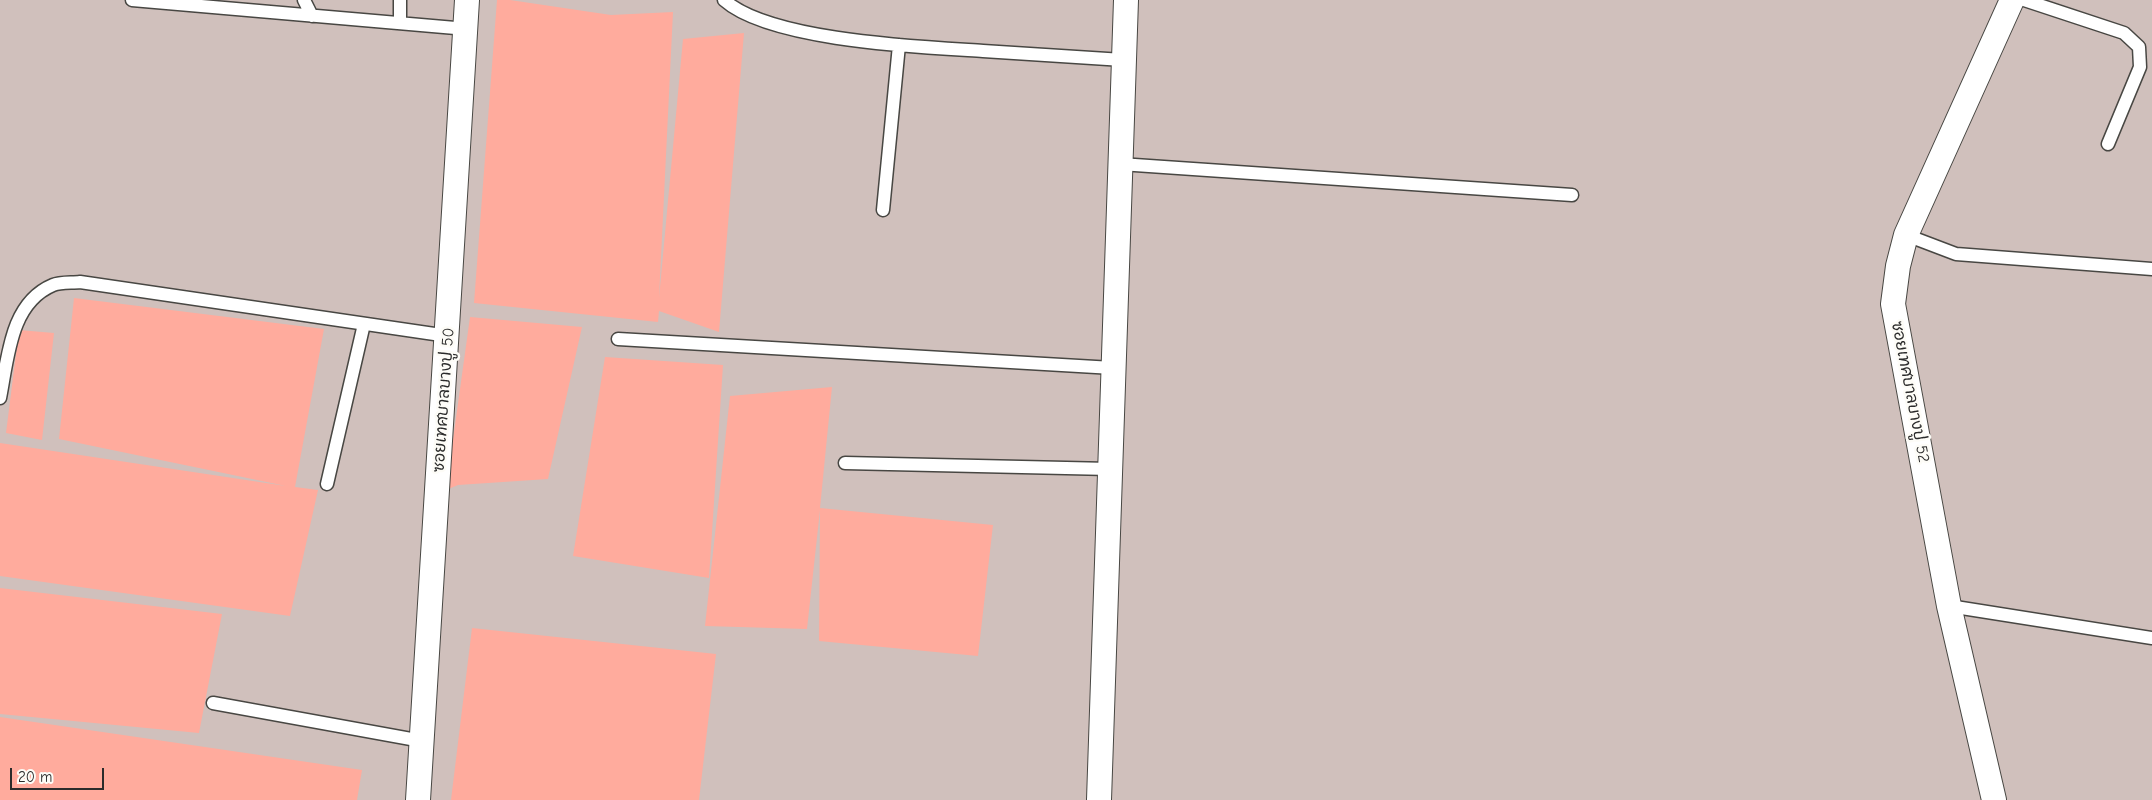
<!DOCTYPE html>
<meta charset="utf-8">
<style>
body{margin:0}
#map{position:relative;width:2152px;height:800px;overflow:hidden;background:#eee5c8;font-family:"Comic Neue",sans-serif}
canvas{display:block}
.scale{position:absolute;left:10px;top:768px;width:94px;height:22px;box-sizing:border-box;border:2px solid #2b2b2b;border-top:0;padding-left:6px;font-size:15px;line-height:18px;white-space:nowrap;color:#2b2b2b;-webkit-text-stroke:4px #fdfcf7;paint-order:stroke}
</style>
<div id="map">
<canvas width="2152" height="800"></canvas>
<div class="scale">20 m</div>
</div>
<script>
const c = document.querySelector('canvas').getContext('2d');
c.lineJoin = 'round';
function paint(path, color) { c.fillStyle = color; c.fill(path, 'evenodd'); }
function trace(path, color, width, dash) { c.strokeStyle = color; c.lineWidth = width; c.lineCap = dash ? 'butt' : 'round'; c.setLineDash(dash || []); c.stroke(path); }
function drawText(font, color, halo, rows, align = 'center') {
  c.font = font + ' "Comic Neue","Playpen Sans Thai",sans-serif'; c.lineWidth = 5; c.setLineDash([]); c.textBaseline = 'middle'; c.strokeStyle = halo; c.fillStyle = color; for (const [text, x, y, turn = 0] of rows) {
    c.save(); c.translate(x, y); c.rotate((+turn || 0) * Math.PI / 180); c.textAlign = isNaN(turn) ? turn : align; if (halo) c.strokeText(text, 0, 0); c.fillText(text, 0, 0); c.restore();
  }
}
const industrial = new Path2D(`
 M0,0H2152V800H0Z`);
const building = new Path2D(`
 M497,0H510L611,15L673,12L659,298L683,39L744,33L719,332L659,311L658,322L474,303Z
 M74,298L324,329L295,487L318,490L290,616L0,576V443L286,486L59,439Z
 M470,317L582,327L548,479L458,485L446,490Z
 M19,330L54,333L42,440L6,433Z
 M605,357L723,365L709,578L573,556Z
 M832,387L820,508L993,525L978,656L819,641L820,510L807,629L705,626L730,396Z
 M0,588L222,614L199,733L0,714Z
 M472,628L716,654L699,800H451Z
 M0,717L362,770L357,800H0Z`);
const lane = new Path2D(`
 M132,0L467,29
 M304,0L312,16
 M724,0C770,41 920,47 983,51C1029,54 1076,57 1123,60
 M2024,0L2124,33L2139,47L2140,67L2108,144
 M400,23V0
 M1120,164L1572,195
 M883,210L899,45
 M1906,235L1956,254L2152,269
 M618,339L1113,368
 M0,398C8,358 10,303 53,285C60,282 72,283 80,282L448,336
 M845,463L1110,469
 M327,484L364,324
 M1949,606L2152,638
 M213,703L422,741`);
const street = new Path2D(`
 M418,800L467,0
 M1099,800L1126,0
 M1994,800L1949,606L1893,304L1898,266L1906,235L2012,0`);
const streetNames = [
 ["ซอยเทศบาลบางปู 52",1910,392,79],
 ["ซอยเทศบาลบางปู 50",444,400,-86]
];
paint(industrial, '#d0c0bc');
paint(building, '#ffab9d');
trace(lane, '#484743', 15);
trace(street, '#484743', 26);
trace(lane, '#fff', 12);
trace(street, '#fff', 24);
drawText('16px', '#2b2b2b', '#fdfcf7', streetNames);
</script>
